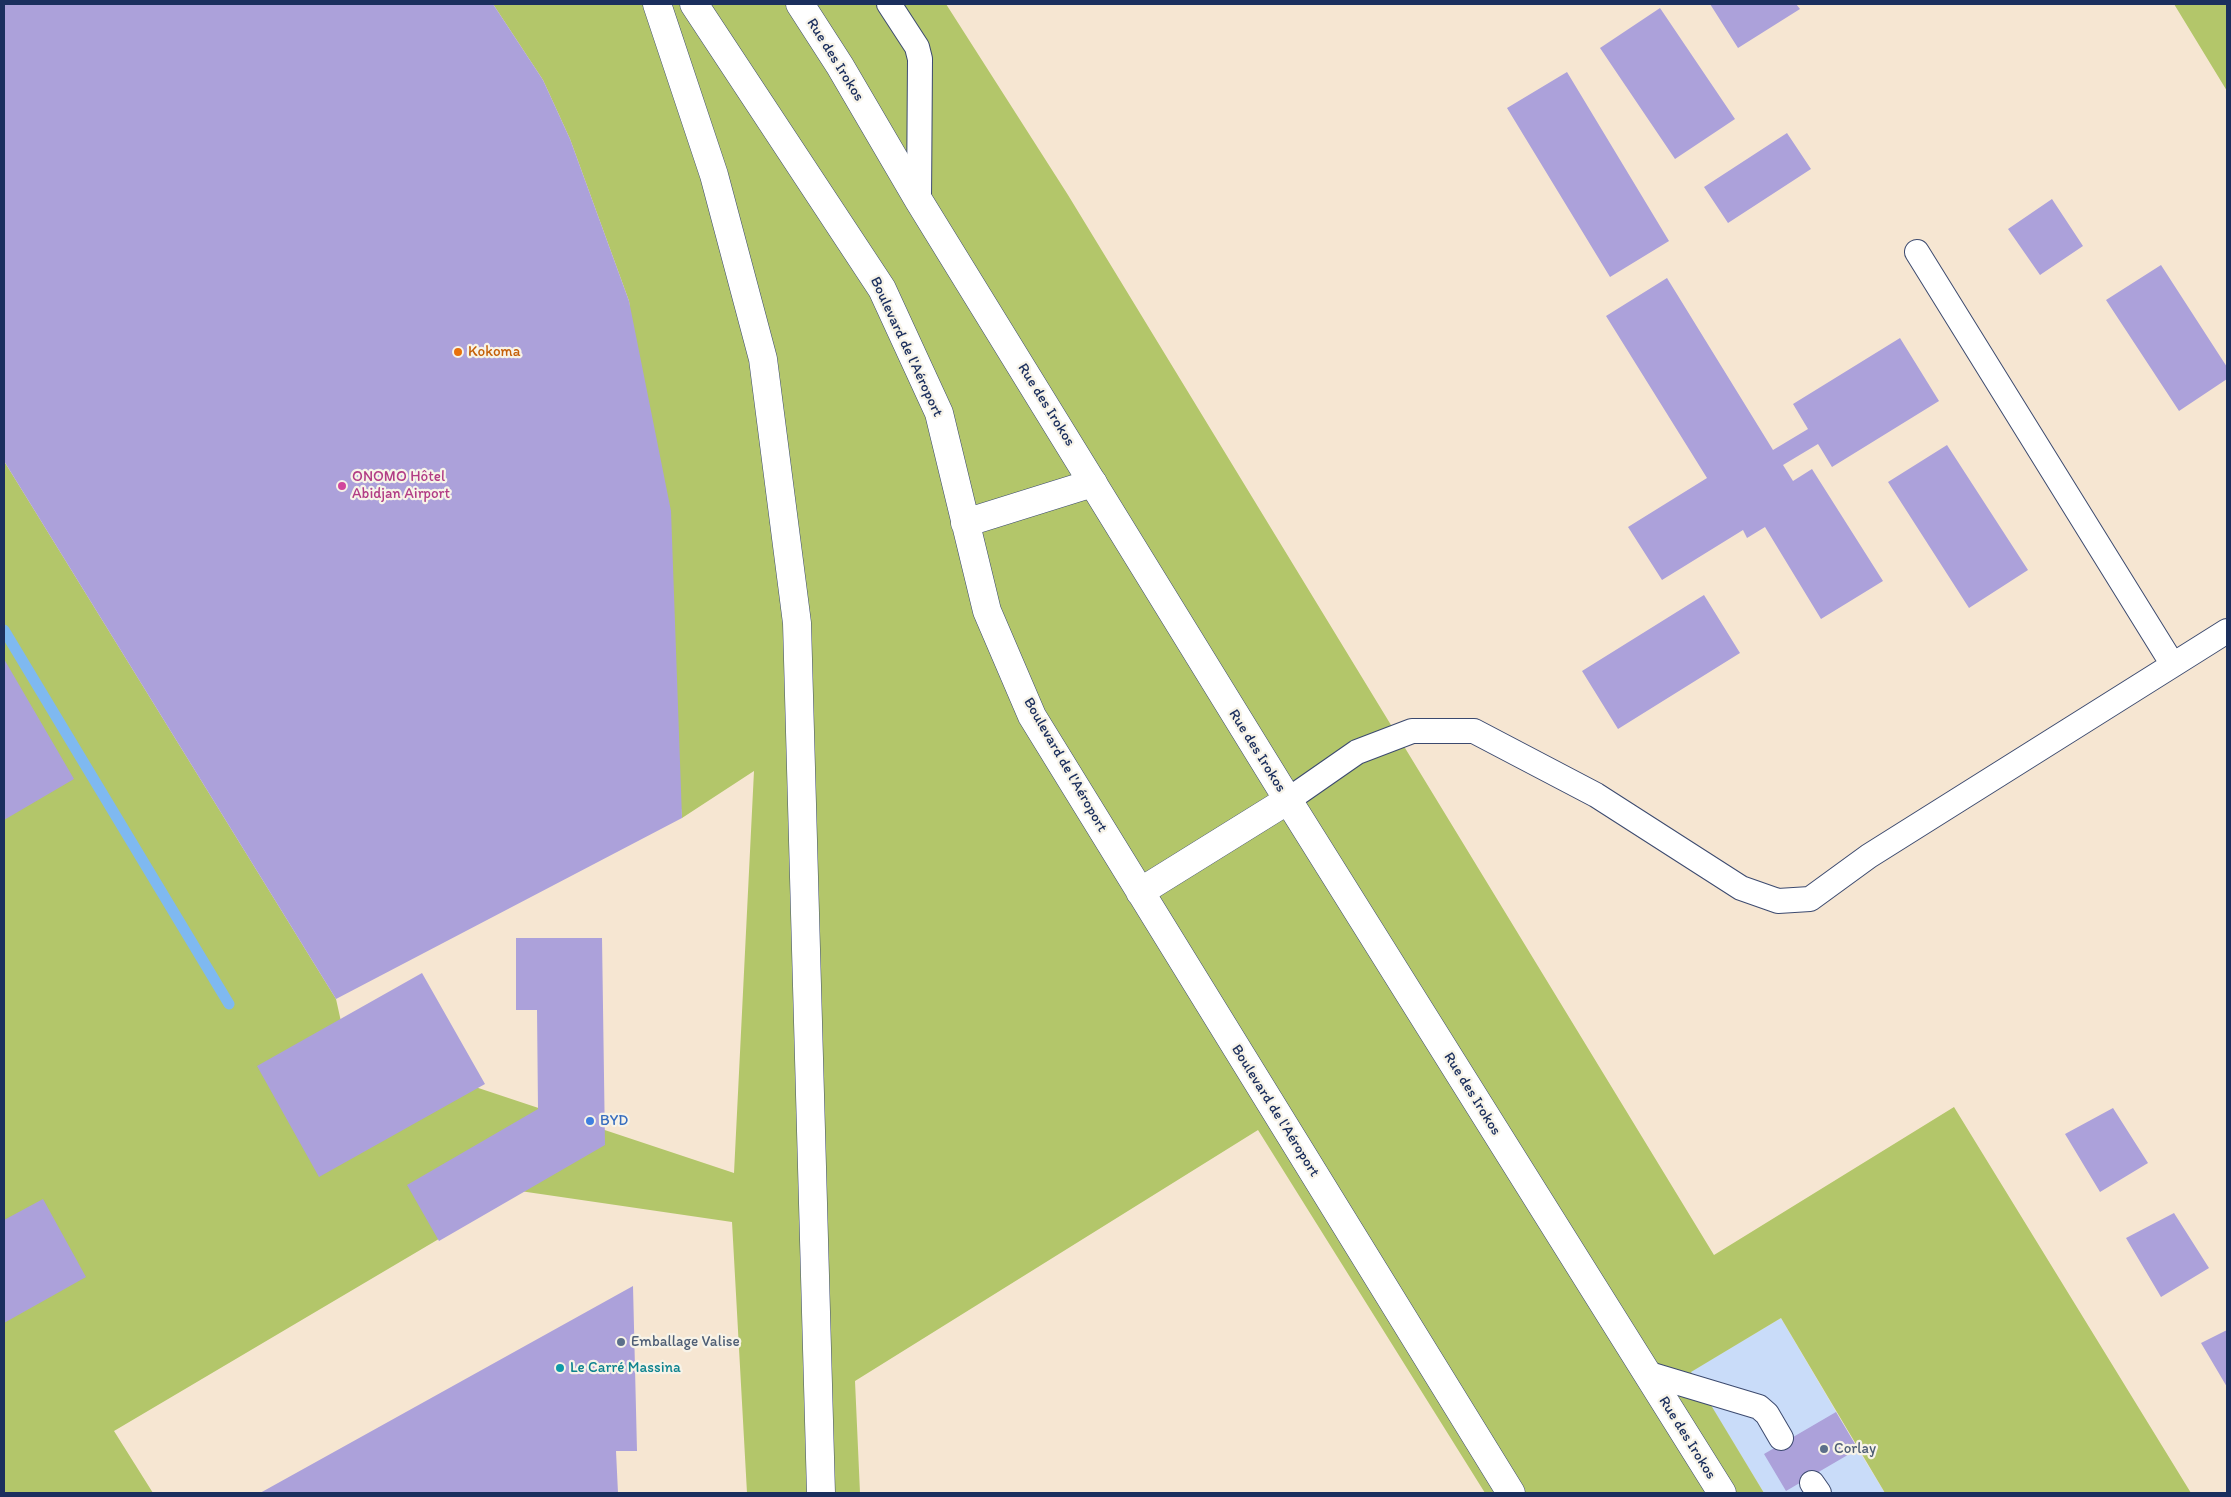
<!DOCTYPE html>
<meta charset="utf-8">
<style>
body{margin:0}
#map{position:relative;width:2231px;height:1497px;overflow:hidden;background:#f6e6d2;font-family:Itim,sans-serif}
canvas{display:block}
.frame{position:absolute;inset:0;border:5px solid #1b2f5e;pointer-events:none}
</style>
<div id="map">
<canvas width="2231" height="1497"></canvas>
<div class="frame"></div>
</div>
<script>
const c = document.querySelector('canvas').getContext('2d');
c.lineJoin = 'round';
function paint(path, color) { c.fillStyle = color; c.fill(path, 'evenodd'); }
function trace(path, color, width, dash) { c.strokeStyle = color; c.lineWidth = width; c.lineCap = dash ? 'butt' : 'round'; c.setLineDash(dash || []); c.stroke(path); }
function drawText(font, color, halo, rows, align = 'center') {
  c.font = font + ' Itim,sans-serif'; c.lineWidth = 4.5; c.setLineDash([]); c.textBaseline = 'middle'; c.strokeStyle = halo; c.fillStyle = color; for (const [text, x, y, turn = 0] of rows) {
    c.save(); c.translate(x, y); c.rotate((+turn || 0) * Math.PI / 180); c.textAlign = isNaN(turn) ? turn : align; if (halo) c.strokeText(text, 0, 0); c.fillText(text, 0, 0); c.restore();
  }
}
const built = new Path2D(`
 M1781,1318L1858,1449L1885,1493H1764L1690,1372Z`);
const green = new Path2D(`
 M493,4H946L1068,195L1714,1255L1954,1107L2191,1493H1885L1781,1318L1691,1372L1764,1493H1485L1258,1130L855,1381L860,1493H747L732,1222L520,1191L114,1431L153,1493H4V461L336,999L346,1044L734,1173L754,771L682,818L629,301L570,139L543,80Z
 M2174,4H2227V91Z`);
const stream = new Path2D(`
 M4,630L229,1004`);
const building = new Path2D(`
 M4,4H493L543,80L570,139L629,301L671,511L682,818L336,999L4,461Z
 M1710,4H1796L1800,9L1738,48Z
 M1660,8L1735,119L1675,159L1600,48Z
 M1567,72L1669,241L1610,277L1507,108Z
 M1787,133L1811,169L1728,223L1704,187Z
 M2052,199L2083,246L2040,275L2008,229Z
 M2161,265L2227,367V379L2179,411L2106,300Z
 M1667,278L1773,450L1808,429L1793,404L1900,338L1939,401L1832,467L1818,444L1783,465L1793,481L1812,469L1883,581L1821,619L1765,527L1747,538L1743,530L1662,580L1628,527L1707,478L1606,316Z
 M1947,445L2028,570L1969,608L1888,482Z
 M1704,595L1740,653L1618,729L1582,671Z
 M4,659L74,779L4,820Z
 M516,938H602L605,1145L439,1241L407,1185L538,1109L537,1010H516Z
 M422,973L485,1084L319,1177L257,1066Z
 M2113,1108L2148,1163L2100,1192L2065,1134Z
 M43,1199L86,1277L4,1323V1220Z
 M2174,1213L2209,1268L2161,1297L2126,1238Z
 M633,1286L637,1451H616L618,1493H260Z
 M2227,1330V1387L2201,1343Z
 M1836,1412L1858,1449L1786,1491L1764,1454Z`);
const lane = new Path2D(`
 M889,4L917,47L920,59L919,201
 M1917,252L2173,665
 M1288,800L1357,752L1412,731H1474L1596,795L1741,888L1778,901L1810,899L1869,856L2227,631
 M1646,1373L1759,1407L1767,1414L1781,1438
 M1812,1483L1819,1493`);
const street = new Path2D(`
 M694,4L882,289L939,413L987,611L1032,716L1511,1493
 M965,523L1093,483
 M1140,892L1288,800`);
const secondary = new Path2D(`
 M657,4L714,175L763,359L797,623L821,1493
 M800,4L840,66L919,201L1288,800L1722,1493`);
const markers = [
 [458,352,5,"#e8710a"],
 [342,486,5,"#d1479c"],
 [590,1121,5,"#3f7fe0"],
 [621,1342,5,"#5c6f8a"],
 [560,1368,5,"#0f9aa8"],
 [1824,1449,5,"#5c6f8a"]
];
const streetNames = [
 ["Rue des Irokos",835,60,58],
 ["Boulevard de l'Aéroport",906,347,65],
 ["Rue des Irokos",1046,405,58],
 ["Rue des Irokos",1257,751,58],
 ["Boulevard de l'Aéroport",1065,765,60],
 ["Rue des Irokos",1472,1094,58],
 ["Boulevard de l'Aéroport",1275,1111,58],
 ["Rue des Irokos",1687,1438,58]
];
const foodNames = [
 ["Kokoma",468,352]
];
const hotelNames = [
 ["ONOMO Hôtel",352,477],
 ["Abidjan Airport",352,494]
];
const shopNames = [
 ["BYD",600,1121]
];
const serviceNames = [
 ["Emballage Valise",631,1342],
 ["Corlay",1834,1449]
];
const cultureNames = [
 ["Le Carré Massina",570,1368]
];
paint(built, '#c9dcf9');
paint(green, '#b3c66a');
trace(stream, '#7fb9f0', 11);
paint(building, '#aca1da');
trace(lane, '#3c4a6f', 26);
trace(street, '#3c4a6f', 29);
trace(secondary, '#3c4a6f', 29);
trace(lane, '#fff', 24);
trace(street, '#fff', 28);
trace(secondary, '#fff', 28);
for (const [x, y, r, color] of markers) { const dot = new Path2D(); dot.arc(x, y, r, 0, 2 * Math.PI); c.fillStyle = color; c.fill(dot); trace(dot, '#f7f3e8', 2); }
drawText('15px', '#1b2f5e', '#f7f3e8', streetNames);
drawText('15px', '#c56008', '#f7f3e8', foodNames, 'left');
drawText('15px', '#b23c85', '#f7f3e8', hotelNames, 'left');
drawText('15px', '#366cbe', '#f7f3e8', shopNames, 'left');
drawText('15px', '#4e5e75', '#f7f3e8', serviceNames, 'left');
drawText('15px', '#0d838f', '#f7f3e8', cultureNames, 'left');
</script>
